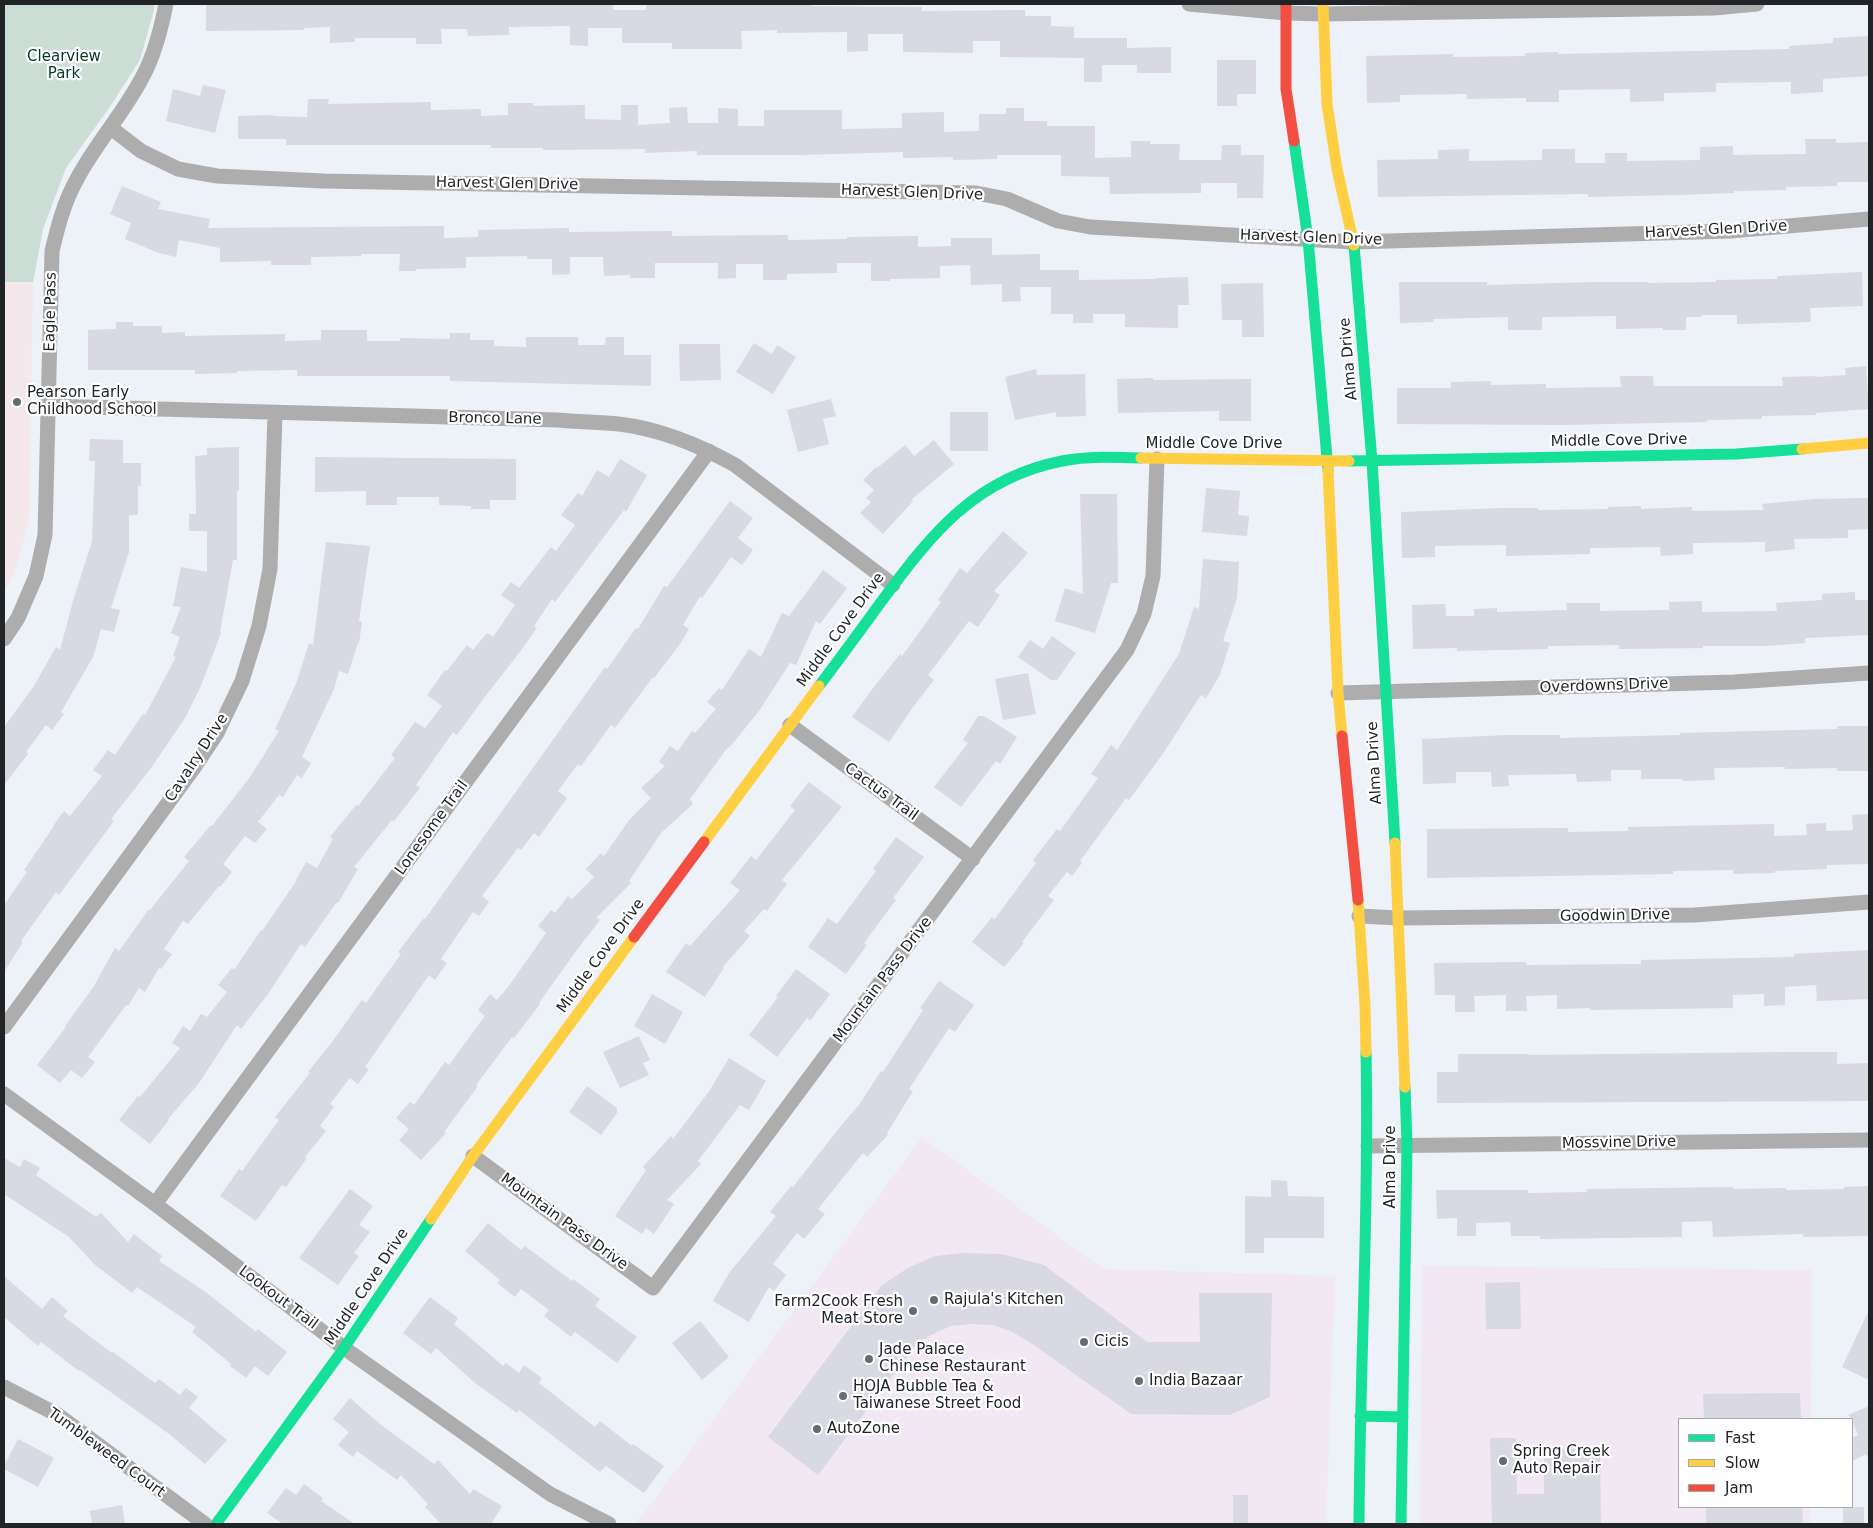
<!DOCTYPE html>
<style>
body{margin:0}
#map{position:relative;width:1873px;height:1528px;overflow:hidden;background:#ecf2f7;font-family:"DejaVu Sans",sans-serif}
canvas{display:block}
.frame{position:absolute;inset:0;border:5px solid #202427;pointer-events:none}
.legend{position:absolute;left:1678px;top:1418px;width:175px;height:90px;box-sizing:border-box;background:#fff;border:1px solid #a6a7a9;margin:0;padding:6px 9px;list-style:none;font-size:15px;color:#202427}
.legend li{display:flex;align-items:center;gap:10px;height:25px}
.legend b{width:25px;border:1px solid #a6a7a9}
</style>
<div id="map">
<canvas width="1873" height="1528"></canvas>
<div class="frame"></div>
<ul class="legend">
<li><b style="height:6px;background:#16e098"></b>Fast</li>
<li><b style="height:6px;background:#ffcf43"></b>Slow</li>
<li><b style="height:6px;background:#f24e42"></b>Jam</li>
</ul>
</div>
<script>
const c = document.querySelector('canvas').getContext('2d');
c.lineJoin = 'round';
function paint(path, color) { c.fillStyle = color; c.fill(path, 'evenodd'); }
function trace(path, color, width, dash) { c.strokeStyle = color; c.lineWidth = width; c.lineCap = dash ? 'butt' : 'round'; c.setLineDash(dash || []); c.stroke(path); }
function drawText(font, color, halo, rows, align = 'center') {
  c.font = font + ' "DejaVu Sans",sans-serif'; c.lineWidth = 4.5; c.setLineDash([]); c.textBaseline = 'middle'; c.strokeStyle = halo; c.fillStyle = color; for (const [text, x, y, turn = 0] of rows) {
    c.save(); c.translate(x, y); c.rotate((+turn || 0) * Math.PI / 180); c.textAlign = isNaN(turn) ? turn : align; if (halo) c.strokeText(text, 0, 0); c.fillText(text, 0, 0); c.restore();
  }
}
const commercial = new Path2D(`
 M922,1137L1103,1269L1335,1276L1326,1524H636Z
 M1422,1266L1812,1270L1811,1419H1679V1507H1810V1524H1420Z`);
const education = new Path2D(`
 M4,282H33L29,522L14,574L4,592Z`);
const green = new Path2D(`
 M4,4H154V10L140,60L109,108L66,168L43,229L33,282H4Z`);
const building = new Path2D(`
 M206,4H613V10H646V4H812V6L922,7V11L1025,10V16H1051V26L1074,27V38H1127V48L1171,47V73H1137V65H1102V82H1084V58L1000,57V41H973V53L903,52V34H868V51L847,52V32L777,33V30L741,31L742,49H672V43H622V28H588V46L570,45V26L509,27V35L468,36L467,29H441L442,44H416V38H355V42L330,43V27L304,28V30L206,31Z
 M1869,36V76L1823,79V92L1791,94V82L1716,83V92L1664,93V101L1630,102V89L1559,90V102H1526V98L1467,99V94L1400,95V102L1367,103L1366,56L1453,54V57L1525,56V53L1558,52V54L1789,49V46L1833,43V38Z
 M1217,60H1256V94H1237V106H1217Z
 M203,85L226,90L215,133L166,121L173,89L200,96Z
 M308,99H329L328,104L431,102V110L481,109V116L508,115V103H533V106L585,105V119L621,120V105H638V125L670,123L669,108L687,107L688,123H718V108L738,109V126H764V110H842V129L902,128V113L944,112V132L979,131V114H1006V108H1024V121H1047V126H1095V158L1131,157V141H1150V144H1180L1179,160H1221L1222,145H1241V155H1264L1263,198H1237V183H1201V193L1110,194L1109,177L1061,176V155H997V159L953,160V157L903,158V152L800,155H697V151L645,153V149L543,150V148H491V145H286V139H238V116L273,115V116L307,117Z
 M1805,139H1836V143L1869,142V182H1837V186L1786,187V190L1734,191V193L1680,195L1588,197V194L1378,197L1377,160L1438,159V150L1469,149V161L1542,160V149H1575V163H1605V153H1627V161L1700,160V147L1733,146V155L1806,154Z
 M122,186L161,202L158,209L210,219L208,228L444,226V238L478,237V230L569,228V232L672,231V236L788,235V240L847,239V237L918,236V247L951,246V238H992V255L1040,254V270H1079V280L1156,279V278L1188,277L1189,305H1178V328L1125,327V314H1093V323H1073V314H1051V287H1020L1021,301L1002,302V284L971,285L970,265L940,266V278L890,279V281H871V263H837V273L787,274V280H763V264H736V278L718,279V263H655V278H630V275L604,276L603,257H570V274L552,275V259H527V256L466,257V268L416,269V271H399L400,254H361V256L311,257V265H271V261L220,262V248L179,240L176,257L159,253L125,239L131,223L110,214Z
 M1862,272L1863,306L1810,308L1811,322L1737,324V315H1702V317H1686V330H1663V328L1616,329V316L1542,317V330H1508V317L1433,319L1434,322L1400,323L1399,282H1487V285L1594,282H1648V283L1716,282V280L1777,279V276Z
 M1263,283L1264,337H1242V320H1222L1221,284Z
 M116,322H133V326H162V333L185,332V336L285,334V341L321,340V330H367V341H400V338L450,339V333H470V340H494V346L526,347V337H578V345H605L606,337H624V355H651V386L450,381V376H297V370L237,371V373L195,374V370H88V330L116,329Z
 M754,343L772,354L777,345L796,357L773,394L736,372Z
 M679,344H720L721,380L680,381Z
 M1866,366L1869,409L1816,413V415L1762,416V419L1707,420V422L1560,425L1397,424V388H1451V382L1491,381V385L1546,384V388L1621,387L1620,376H1653L1654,386H1783L1782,377L1815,376V377L1846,375L1845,368Z
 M1036,369L1037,375L1085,374L1086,416L1056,417V412L1015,420L1005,377Z
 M1153,378V380L1251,379V421H1219V411L1118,413L1117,379Z
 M831,399L836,416L823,419L829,444L798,452L787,410Z
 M950,412H988V451H950Z
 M90,439L123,440V463H141V486H138V515H129V552L111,608L120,610L114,632L101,629L93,657L61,712L64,714L52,730L46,725L26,752L28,754L4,785V727L34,686L56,647L60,650L73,601L92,541L95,461H89Z
 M934,440L954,464L912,499L913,501L883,534L860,513L871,502L866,498L874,490L863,480L876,467L877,468L905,445L914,456Z
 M239,447V490L237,491V560H233L220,632L221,633L200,688L185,718L151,768L111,819L114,821L59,895L56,892L21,941L23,942L4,972V905L27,872L24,870L54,826H53L64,811L70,816L102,776L93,770L108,750L115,755L143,714L145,715L176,657L173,656L180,637L171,633L181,607L173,606L181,567L207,572V531H189V514H196L195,456L207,455V448Z
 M315,457L516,459V500H490V509H471V506L439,505V497H397V505H366V491L315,492Z
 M620,459L647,475L626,512L624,510L555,602L552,599L534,626L537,628L519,653L484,698L457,735L453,732L416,785L420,788L394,821L392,820L354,867L358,869L338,903H336L305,947L301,944L268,994L241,1029L237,1025L199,1083L168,1119L169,1120L150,1144L119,1120L138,1096L140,1097L180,1048L172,1043L183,1026L190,1031L201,1014L207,1017L227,992L218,985L232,968L234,970L261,930L262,931L297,880H296L306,862L317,868L333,839L330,837L356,805L358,806L395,758L391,755L415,722L425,728L442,706L427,695L445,670L447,671L467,645L473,650L487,633L493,637L515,605L501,595L511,582L519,588L551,547L556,551L575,525L561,515L578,493L582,496L597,470L609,477Z
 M1206,488L1240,491L1238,515L1249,516L1247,536L1202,532Z
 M1080,494H1117L1118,583H1111L1095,633L1055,621L1065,588L1083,594Z
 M1869,498V529L1848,530V538L1794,539L1795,549L1765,552V542L1693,543V554L1661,556L1660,547L1590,548V554L1506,556V545L1435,546V557L1402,558L1401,512L1500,508H1538V510L1608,509V507L1641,506V509L1692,507V511L1763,510L1762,504L1814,499Z
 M730,501L753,518L738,538L753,550L742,565L731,557L702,598L700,596L683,625L689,629L680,644L654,678L653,677L615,728L611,725L581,766L578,764L558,791L567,798L539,837L534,833L521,850L518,848L482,896L489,902L479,916L473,912L441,959L447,963L435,980L429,975L365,1067L369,1069L358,1084L350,1078L330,1104L334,1107L320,1126L326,1131L305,1157L307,1158L286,1187L282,1185L256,1221L220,1196L239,1169L242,1171L279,1120L275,1117L310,1073L308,1072L332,1042L362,1000L366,1003L401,954L398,952L424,918L425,919L605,667L607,669L636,628L638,629L664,586L667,587Z
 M1003,531L1028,553L994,591L1000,595L978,627L969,621L928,675L934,680L913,707L889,742L852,717L870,692L900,654L902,656L941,602L938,600L960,568L967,573Z
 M326,542L370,546L359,621L362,622L359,643H358L348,674L339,671L334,689L302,757L311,763L302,778L297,775L283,797L279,795L258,822L267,829L255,843L245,836L223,864L232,872L220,887L219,886L188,924L183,921L164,949L172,954L161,969L159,968L145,992L139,988L128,1006L126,1005L88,1057L95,1062L82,1078L71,1070L60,1083L37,1065L66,1027L65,1026L94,986L115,948L119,951L149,909L150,910L189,861L184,857L211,825L212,826L250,777L279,731L275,729L296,684L309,643L313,645Z
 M1203,559L1239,562L1237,598L1223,641L1230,643L1220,675L1206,698L1201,695L1162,755L1129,800L1126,798L1080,861L1082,863L1072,876L1067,872L1048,896L1054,900L1022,942L1024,943L1004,967L972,942L992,917L994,920L1036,863L1033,860L1057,829L1060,831L1098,778L1091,774L1111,745L1117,750L1179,654L1194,607L1199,609Z
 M823,570L847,588L820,624L816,621L796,665L790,663L759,711L729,748L728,747L690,799L693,804L661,833L629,881L631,883L596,918L600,920L576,951L539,1003L540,1004L514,1038L512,1037L476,1085L478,1086L444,1132L446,1133L421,1160L399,1140L409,1129L396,1118L410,1102L414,1105L445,1062L449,1065L485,1016L478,1010L490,994L497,1000L508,987L546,933L538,926L551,910L555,913L568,896L572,899L594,877L586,869L601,853L604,856L629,820L651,798L641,788L665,766L659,762L670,746L678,751L692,731L695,733L716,709L707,702L719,688L722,690L749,649L761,657L782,613L789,616Z
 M1855,592V600H1869V635L1805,638V643L1767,646H1703V648L1619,649V645L1548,646V649L1457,651V648L1413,649L1412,605L1445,604L1446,616H1474V609L1497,608V612L1567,610L1566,603H1600V611L1669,610V602L1702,601V612L1777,611L1776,603L1822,600V594Z
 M1052,636L1076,653L1057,680H1051L1018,657L1030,640L1043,649Z
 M1028,673L1036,714L1003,720L995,679Z
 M978,716H984L1017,737L1000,764L996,761L961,807L934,787L968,743L963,740Z
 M1837,726H1869V771H1837V768L1785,769V767L1714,768L1715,780L1682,781V779H1641V770H1611V781L1577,782L1576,774L1508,775L1509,786L1492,787L1491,772H1456V783L1423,784L1422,739L1508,735H1560V738L1680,735V733L1837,729Z
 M809,782L842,807L782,880L787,884L767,911L764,909L744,931L750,936L723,967L724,968L705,997L666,972L686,943L690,946L740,890L730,883L751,856L756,860L795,810L790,806Z
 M1869,814V864L1827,865V869L1775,871V873L1733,874V870L1673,871V874L1427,878V829L1568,828V832L1628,831V827L1774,824V836L1807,835L1806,824L1826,823V831L1853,830L1852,815Z
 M896,837L924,857L893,898L896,900L864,943L867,945L846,974L808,947L828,918L837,924L876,871L873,869Z
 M1869,950V999L1817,1001L1816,985L1785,987V1005L1764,1006V994L1733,995V1008L1590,1010V1008L1557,1009V995L1526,996L1527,1011H1506V995L1474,996L1475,1012H1455V995H1435L1434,963L1526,962V965L1641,964V960L1794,957V954Z
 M796,969L830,994L810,1021L807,1018L777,1057L749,1035L778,997L776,996Z
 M939,981L974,1005L955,1032L949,1028L909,1089L913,1091L887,1133L888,1135L867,1157L863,1153L818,1209L825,1214L804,1239L797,1233L773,1264L786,1275L774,1291L769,1287L749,1322L713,1301L729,1273L776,1216L770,1212L791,1186L793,1187L844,1122L859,1105L881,1071L883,1072L923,1010L920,1008Z
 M652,994L683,1012L665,1044L634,1026Z
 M639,1036L650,1060L643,1063L649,1075L620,1088L603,1052Z
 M1785,1052H1837V1064L1869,1063V1101L1437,1103V1072H1458V1054H1529V1055Z
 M729,1058L766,1081L749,1110L740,1105L698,1161L701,1164L667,1200L674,1204L654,1234L646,1228L642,1234L615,1216L646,1170L643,1167L671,1136L673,1139L710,1090Z
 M587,1086L617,1108V1113L601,1135L569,1112Z
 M4,1158L20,1167L24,1159L40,1168L36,1175L96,1217L101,1213L128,1242L134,1234L162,1256L159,1261L207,1293L256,1332L258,1329L287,1352L268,1376L255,1366L246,1378L230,1366L231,1364L192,1332L196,1327L137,1287L132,1293L94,1264L69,1237L4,1194Z
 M1271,1180L1287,1181L1288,1196L1324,1197V1238H1264V1253H1245V1196L1271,1197Z
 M1869,1186V1236L1803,1237V1234L1713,1237L1712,1221L1682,1222V1237L1540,1239V1236H1511L1510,1222L1476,1223V1236H1457V1218L1437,1219L1436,1190H1528V1193L1587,1192V1189L1733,1187V1189L1786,1188V1190L1844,1189V1187Z
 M350,1189L373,1206L359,1225L370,1232L354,1253L359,1256L338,1285L299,1258Z
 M488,1223L521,1250L525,1246L572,1281L573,1279L600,1299L595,1306L637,1337L617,1363L575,1332L571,1337L544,1316L549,1310L521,1289L515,1297L497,1283L500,1280L465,1251Z
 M962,1253L1002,1254L1044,1265L1147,1342H1200L1199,1293H1272L1270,1397L1230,1415L1131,1414L1031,1343L1010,1331L993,1325L971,1324L951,1326L935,1333L917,1343L818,1475L768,1437L882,1285L908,1268L935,1256Z
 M4,1276L42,1309L52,1297L68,1311L63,1316L112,1353L113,1352L155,1383L159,1379L180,1395L186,1388L198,1397L189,1408L227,1440L205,1464L169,1434L80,1370L79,1371L41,1342L38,1346L4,1317Z
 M1520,1282L1521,1329H1486L1485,1283Z
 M430,1297L458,1318L454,1324L503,1366L506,1363L519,1373L524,1365L542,1378L539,1383L595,1427L600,1421L632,1446L633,1444L664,1466L644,1493L606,1466L600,1472L519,1410L517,1413L475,1383L436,1348L431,1354L403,1333Z
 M1869,1310V1380L1842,1367Z
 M700,1321L729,1357L702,1380L672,1343Z
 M1800,1393L1801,1419H1704L1703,1394Z
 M350,1398L380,1424L434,1464L438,1460L470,1494L473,1489L502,1506L491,1524H441L425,1507L428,1504L401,1475L397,1480L357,1451L353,1457L338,1445L349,1432L333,1419Z
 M1869,1406V1460L1866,1454L1852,1461V1438L1858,1435L1852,1419L1848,1415Z
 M1490,1438H1516L1517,1494H1544V1449H1600L1601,1524H1492Z
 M18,1439L54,1458L38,1487L4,1469V1466Z
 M304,1484L323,1498L321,1501L355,1524H283L267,1513L286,1488L296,1495Z
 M1233,1495H1248V1524H1233Z
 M122,1505L125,1524H92L90,1511Z
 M1706,1507H1802L1803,1524H1706Z
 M1843,1507H1864V1524H1843Z`);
const street = new Path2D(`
 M1189,4L1286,13L1323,14L1714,8L1757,4
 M111,128L141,151L178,169L217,176L323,181L976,193L1007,199L1058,221L1090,227L1354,242L1730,231L1869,219
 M49,406L558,420C578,422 599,422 619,424C661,429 699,445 735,465L893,585
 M4,639L18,618L36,576L45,535L52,251C58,226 64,202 77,179C96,143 124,113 143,76C155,54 161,29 166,4
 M1338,693L1734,682L1869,673
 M790,725L973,859
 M1359,916L1399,918L1695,915L1869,902
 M4,1027L193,769L217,733L242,681L259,626L270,569L275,414
 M4,1094L155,1204L344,1348L550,1494L609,1524
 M1368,1146L1869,1140
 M473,1156L653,1288L1127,650L1144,614L1153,576L1157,459
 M155,1204L709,451
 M4,1387L58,1415L205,1524`);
const fast = new Path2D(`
 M1294,141L1308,239L1328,470
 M1354,245L1372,461L1395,843
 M1349,461L1736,454L1802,449
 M819,686C841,657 862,628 884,598C933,532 976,478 1062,461C1088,456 1115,457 1141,458
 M1360,1416L1403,1417
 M216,1524L344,1348L431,1219
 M1359,1524C1360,1367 1369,1209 1366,1052
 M1401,1524L1407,1145L1405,1087`);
const slow = new Path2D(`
 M1323,4L1327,104L1337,169L1354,245
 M1802,449L1869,443
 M1141,458L1349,461
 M1328,470L1338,693L1342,736
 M704,842L819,686
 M1395,843L1405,1087
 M1358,900L1365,1006L1366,1052
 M431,1219L473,1156L634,937`);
const jam = new Path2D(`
 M1286,4V89L1294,141
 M1342,736L1358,900
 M634,937L704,842`);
const markers = [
 [17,402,5,"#676c70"],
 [934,1300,5,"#676c70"],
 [913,1311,5,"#676c70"],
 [1084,1342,5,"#676c70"],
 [869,1359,5,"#676c70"],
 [1139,1381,5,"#676c70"],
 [843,1396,5,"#676c70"],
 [817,1429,5,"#676c70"],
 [1503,1461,5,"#676c70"]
];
const parkNames = [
 ["Clearview",64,57],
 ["Park",64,74]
];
const streetNames = [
 ["Harvest Glen Drive",507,184,1],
 ["Harvest Glen Drive",912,193,2],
 ["Harvest Glen Drive",1716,230,-3],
 ["Harvest Glen Drive",1311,238,2],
 ["Eagle Pass",51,312,-89],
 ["Alma Drive",1349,359,-95],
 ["Bronco Lane",495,419,1],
 ["Middle Cove Drive",1619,441,-1],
 ["Middle Cove Drive",1214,444],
 ["Middle Cove Drive",841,630,-54],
 ["Overdowns Drive",1604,686,-2],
 ["Cavalry Drive",197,758,-57],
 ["Alma Drive",1375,763,-93],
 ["Cactus Trail",881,792,36],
 ["Lonesome Trail",432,828,-54],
 ["Goodwin Drive",1615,916,-1],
 ["Middle Cove Drive",601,956,-54],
 ["Mountain Pass Drive",883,980,-53],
 ["Mossvine Drive",1619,1143,-1],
 ["Alma Drive",1391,1167,-90],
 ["Mountain Pass Drive",564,1222,36],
 ["Middle Cove Drive",367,1287,-56],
 ["Lookout Trail",278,1298,37],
 ["Tumbleweed Court",106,1453,36]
];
const poiNames = [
 ["Pearson Early",27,393],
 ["Childhood School",27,410],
 ["Rajula's Kitchen",944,1300],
 ["Farm2Cook Fresh",903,1302,"right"],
 ["Meat Store",903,1319,"right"],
 ["Cicis",1094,1342],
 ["Jade Palace",879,1350],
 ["Chinese Restaurant",879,1367],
 ["India Bazaar",1149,1381],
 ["HOJA Bubble Tea &",853,1387],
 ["Taiwanese Street Food",853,1404],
 ["AutoZone",827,1429],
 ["Spring Creek",1513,1452],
 ["Auto Repair",1513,1469]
];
paint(commercial, '#f1e8f3');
paint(education, '#f4e8ed');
paint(green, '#cbddd5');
paint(building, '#d8d9e2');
trace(street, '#aeadae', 15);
trace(fast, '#16e098', 11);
trace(slow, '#ffcf43', 11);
trace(jam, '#f24e42', 11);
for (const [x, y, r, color] of markers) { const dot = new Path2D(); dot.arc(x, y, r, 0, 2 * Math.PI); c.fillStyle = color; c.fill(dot); trace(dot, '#fff', 2); }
drawText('15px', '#003a20', '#fff', parkNames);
drawText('15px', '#202427', '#fff', streetNames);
drawText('15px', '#202427', '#fff', poiNames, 'left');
</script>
